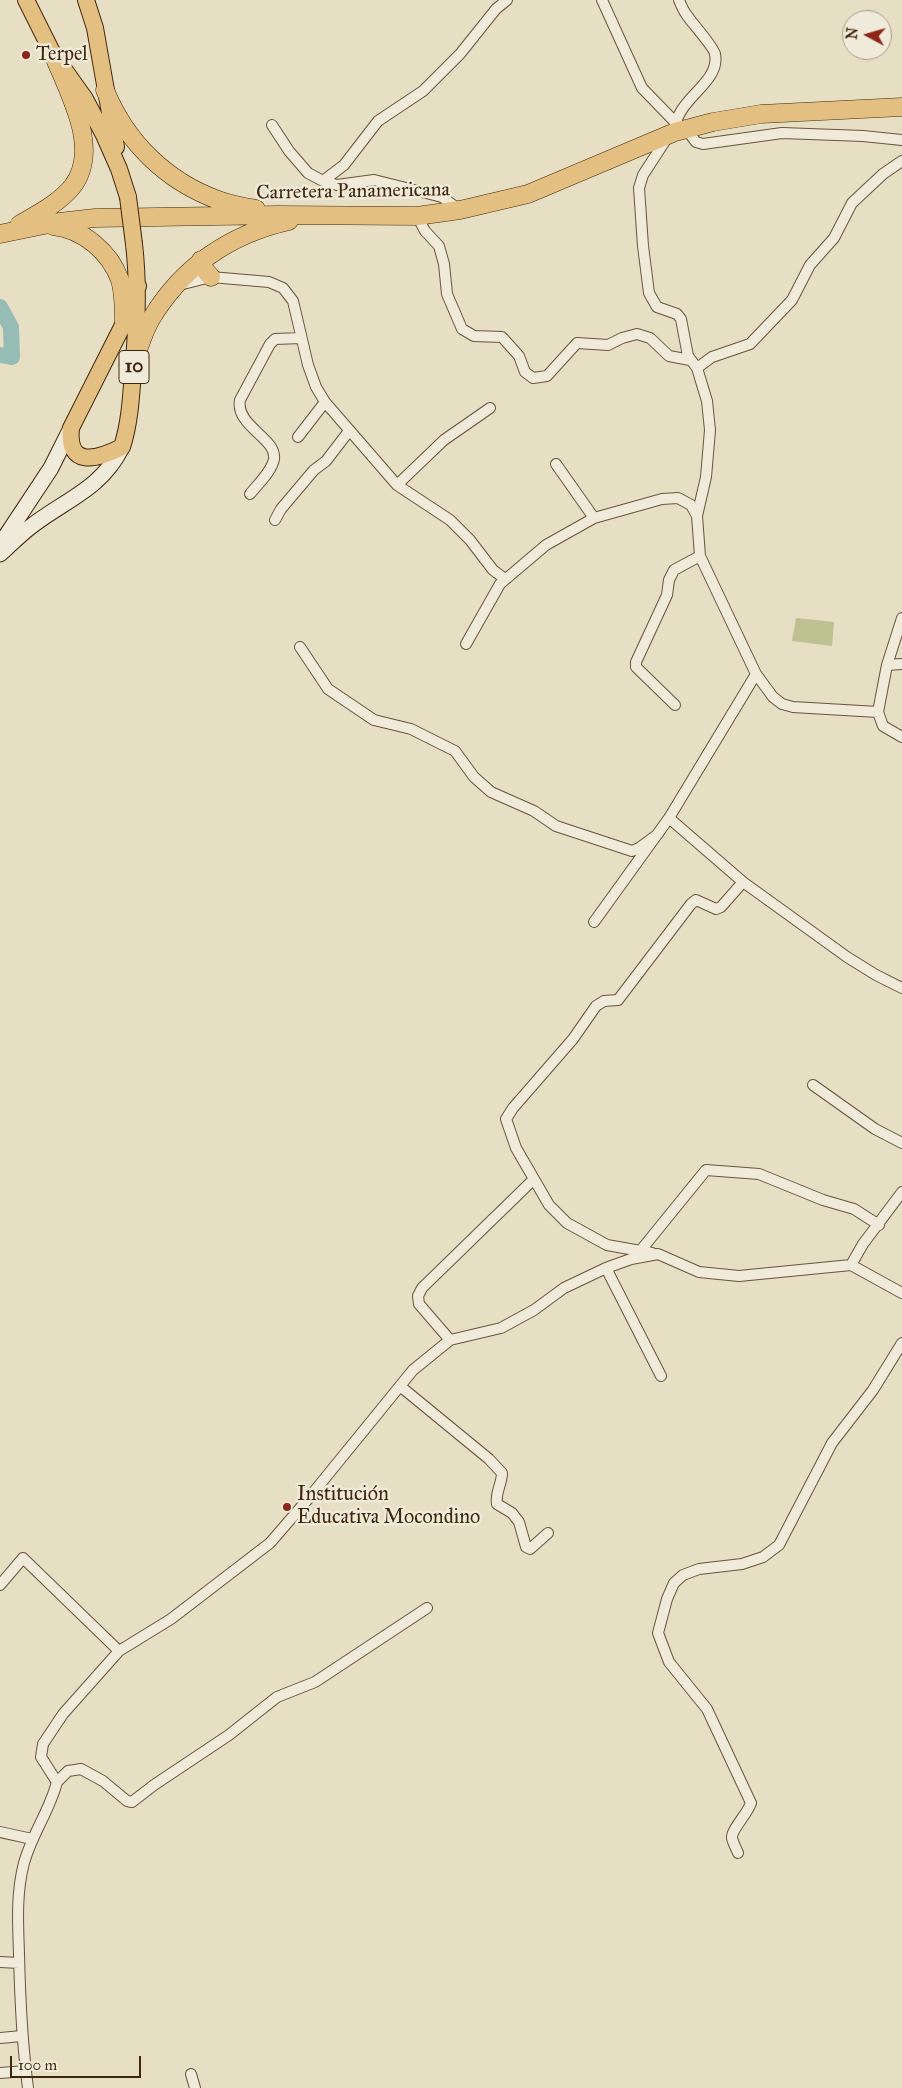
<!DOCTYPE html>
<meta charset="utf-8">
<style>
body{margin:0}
#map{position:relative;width:902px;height:2088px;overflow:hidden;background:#e6dfc4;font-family:"IM FELL Great Primer",serif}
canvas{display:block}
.north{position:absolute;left:842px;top:10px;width:50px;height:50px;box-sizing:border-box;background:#efead9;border:1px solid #aa9c87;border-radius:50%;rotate:276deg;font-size:14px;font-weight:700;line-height:20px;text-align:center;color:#42260b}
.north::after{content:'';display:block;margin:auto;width:18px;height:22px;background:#8f2418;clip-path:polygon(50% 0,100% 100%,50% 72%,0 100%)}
.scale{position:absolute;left:10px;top:2056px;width:131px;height:22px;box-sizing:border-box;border:2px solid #42260b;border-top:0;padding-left:6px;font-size:15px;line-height:18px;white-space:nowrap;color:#42260b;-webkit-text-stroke:4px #efead9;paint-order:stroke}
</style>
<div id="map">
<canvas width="902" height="2088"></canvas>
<div class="north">N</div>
<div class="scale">100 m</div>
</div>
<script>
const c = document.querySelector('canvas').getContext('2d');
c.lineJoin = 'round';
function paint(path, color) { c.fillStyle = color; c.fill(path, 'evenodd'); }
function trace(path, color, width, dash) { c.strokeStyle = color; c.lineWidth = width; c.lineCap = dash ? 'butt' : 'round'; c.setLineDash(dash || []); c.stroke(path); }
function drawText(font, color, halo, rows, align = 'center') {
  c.font = font + ' "IM FELL Great Primer",serif'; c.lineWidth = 5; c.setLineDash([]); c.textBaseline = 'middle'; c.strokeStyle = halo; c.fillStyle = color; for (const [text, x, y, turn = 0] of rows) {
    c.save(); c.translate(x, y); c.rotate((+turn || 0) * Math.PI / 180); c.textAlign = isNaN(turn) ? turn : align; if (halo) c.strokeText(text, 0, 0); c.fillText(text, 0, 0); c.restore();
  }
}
const green = new Path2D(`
 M796,618L834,622L832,646L792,641Z`);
const river = new Path2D(`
 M0,307L11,327L12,357L0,355`);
const minor = new Path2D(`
 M602,0L642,88L675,122
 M272,125L289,151L308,173L323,181L337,185L374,180L442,197L460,210
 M686,129L696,142L703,144L782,133L863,136L902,140
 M675,132C674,99 721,84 715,54C714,47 691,22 686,14C683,10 681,5 679,0
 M667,138L643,175L639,188L643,246L649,293L657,307L677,314L681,319L688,356L697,368L707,401L710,430L706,477L697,516L700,556L756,674L773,697L782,704L793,707L878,712
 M323,181L344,165L378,121L423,91L460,54L496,9L507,0
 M417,216L425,231L439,246L444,264L447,294L462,329L474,336L502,337L519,356L525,372L533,378L547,376L577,343L608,345L622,338L637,334L650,338L669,356L690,360
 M179,285L211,277L269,282L283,288L293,301L308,365L316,387L325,402L397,485L450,520L470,540L493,570L505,579
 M697,368L712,357L750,344L792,300L810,265L834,238L852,203L883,174L902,161
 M298,437L325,402
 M556,464L594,518
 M397,485L444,440L490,408
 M250,494C258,484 272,471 274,459C277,438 235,426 240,400L270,344L275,339L301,338
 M275,520L281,509L314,470L326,461L349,431
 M902,618L887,665L878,712L883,726L902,737
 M466,644L500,584L546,545L594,518L662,499L678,498L691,505L697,516
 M300,647L328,689L374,720L411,729L455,751L474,777L491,792L534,811L556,826L632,851L639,848L658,834
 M887,665L902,664
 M675,705L636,667V662L667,595L669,580L674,570L700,556
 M669,818L743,882L847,957L876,975L902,988
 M594,922L669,818L756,674
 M813,1085L875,1129L902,1143
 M641,1250L706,1170L759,1174L823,1200L854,1209L879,1225
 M652,1253L607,1245L567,1223L549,1205L516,1148L506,1119L513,1108L573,1039L596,1006L604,1001L618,1000L691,904L696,900L716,909L721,907L743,882
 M851,1265L863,1244L902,1192
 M606,1268L661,1376
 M450,1340L419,1304L418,1296L422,1288L534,1179
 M400,1386L489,1459L502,1473C502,1484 495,1492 497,1504L512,1513L519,1522L526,1547L530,1549L548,1533
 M0,1585L23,1558L119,1651
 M57,1782L68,1771L81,1769L103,1781L127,1801L132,1802L154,1785L229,1735L277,1697L315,1682L427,1608
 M0,1832L32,1839
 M738,1853C736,1848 733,1843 732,1838C731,1830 748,1813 751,1803L707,1709L669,1662L658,1633L667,1599L674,1583L683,1575L699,1569L742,1564L763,1557L779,1545L832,1443L873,1390L902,1343
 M0,1962L19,1963
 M0,2038L22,2036
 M0,2073L26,2071
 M191,2074L195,2088
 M28,2088C22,2043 20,1999 19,1954C18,1924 16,1893 24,1863C32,1834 50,1810 57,1782L41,1757L43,1744L63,1714L119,1651L171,1619L270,1543L308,1499L413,1370L450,1340L501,1328L534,1310L564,1288L606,1268L631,1259L658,1254L699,1272L739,1276L851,1265L902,1293`);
const secondary = new Path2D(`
 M0,545L51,468L71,428
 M0,554C10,545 19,536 29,528C64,500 101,490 122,447`);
const primary = new Path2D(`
 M26,0L53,54L85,99L104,135L119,169L128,197
 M86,0L95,28L116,147
 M134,244C139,286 137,329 133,371C131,397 130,422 122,447C96,460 67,468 71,428L124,323L138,286`);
const trunk = new Path2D(`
 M105,90C126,142 166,181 218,200C230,204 243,207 256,209
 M19,225C37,214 58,204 72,187C102,149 68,92 53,54
 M53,226C83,229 110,252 120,280C124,294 124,309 124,323
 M0,234L59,222L95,218L278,215L417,216L460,210L528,194L675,132L713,122L761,114L902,107
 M201,260L204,269L211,277
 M135,358C140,345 144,331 151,319C182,267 230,234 289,221`);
const primaryBridge = new Path2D(`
 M128,197L134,244`);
const markers = [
 [26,55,5,"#8f2418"],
 [287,1507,5,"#8f2418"]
];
const shields = [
 [134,367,30]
];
const shieldNames = [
 ["10",134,367]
];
const poiNames = [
 ["Terpel",36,55],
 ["Institución",297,1495],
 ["Educativa Mocondino",297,1518]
];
const streetNames = [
 ["Carretera Panamericana",353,192,-1]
];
paint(green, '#bdc08f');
trace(river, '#96bdb4', 16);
trace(minor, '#6b5439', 12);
trace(secondary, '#42260b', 17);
trace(primary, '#42260b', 18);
trace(trunk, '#42260b', 19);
trace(minor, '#efead9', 10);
trace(secondary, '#efead9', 15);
trace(primary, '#e3c082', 16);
trace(trunk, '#e3c082', 18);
trace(primaryBridge, '#42260b', 18, []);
trace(primaryBridge, '#e3c082', 16);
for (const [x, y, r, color] of markers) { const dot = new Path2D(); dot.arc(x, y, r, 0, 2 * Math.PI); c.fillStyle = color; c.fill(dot); trace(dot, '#efead9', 2); }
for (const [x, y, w] of shields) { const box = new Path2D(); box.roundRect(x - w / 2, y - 16.5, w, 33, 4); c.fillStyle = '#efead9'; c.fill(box); trace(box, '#42260b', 1); }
drawText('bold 19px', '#42260b', null, shieldNames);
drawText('20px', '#42260b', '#efead9', poiNames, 'left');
drawText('20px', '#42260b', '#efead9', streetNames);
</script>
